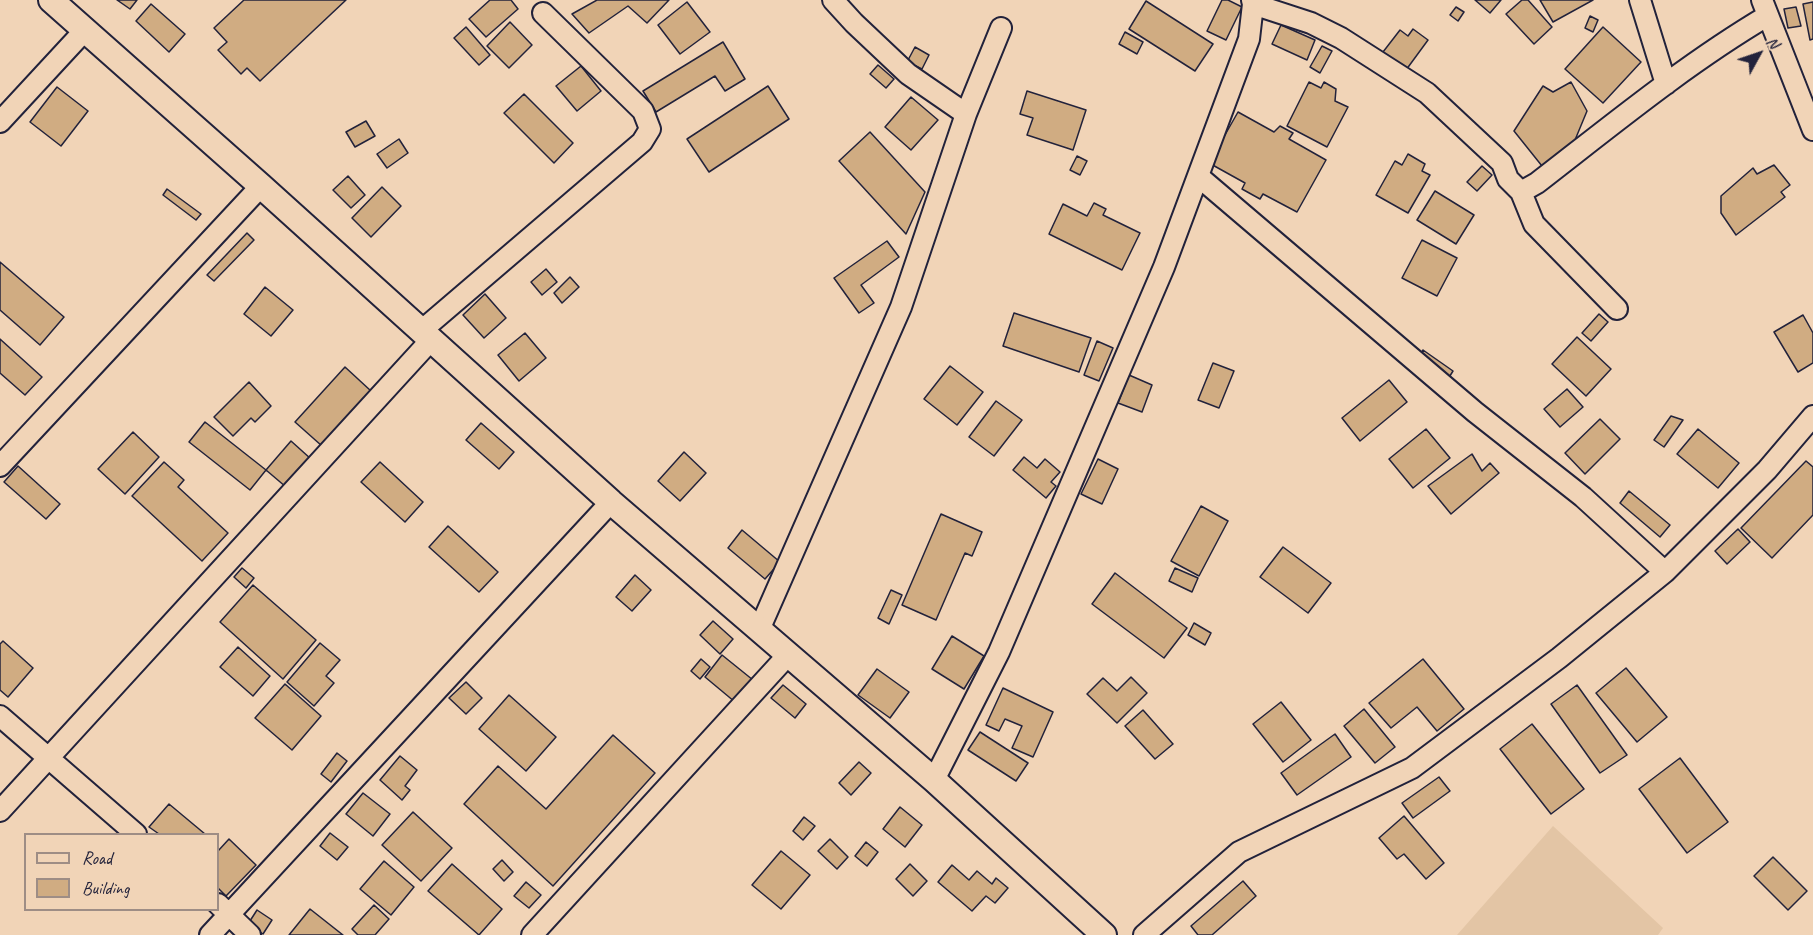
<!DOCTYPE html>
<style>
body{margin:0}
#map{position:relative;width:1813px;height:935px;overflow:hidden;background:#f1d4b7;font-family:Caveat,sans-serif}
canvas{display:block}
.legend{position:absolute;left:24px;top:833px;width:195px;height:78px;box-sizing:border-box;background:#f1d4b7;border:2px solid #9e8d85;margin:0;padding:8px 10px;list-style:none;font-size:18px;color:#22223b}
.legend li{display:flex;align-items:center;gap:12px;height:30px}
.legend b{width:30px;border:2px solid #9e8d85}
.north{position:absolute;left:1729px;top:24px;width:60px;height:60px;-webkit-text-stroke:4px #f1d4b7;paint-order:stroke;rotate:50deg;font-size:16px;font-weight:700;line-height:24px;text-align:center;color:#22223b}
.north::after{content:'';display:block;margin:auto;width:21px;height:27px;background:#22223b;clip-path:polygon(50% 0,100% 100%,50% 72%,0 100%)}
</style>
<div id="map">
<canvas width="1813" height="935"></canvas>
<ul class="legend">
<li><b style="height:8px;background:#f1d4b7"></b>Road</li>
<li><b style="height:16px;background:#d0ac82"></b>Building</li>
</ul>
<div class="north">N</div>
</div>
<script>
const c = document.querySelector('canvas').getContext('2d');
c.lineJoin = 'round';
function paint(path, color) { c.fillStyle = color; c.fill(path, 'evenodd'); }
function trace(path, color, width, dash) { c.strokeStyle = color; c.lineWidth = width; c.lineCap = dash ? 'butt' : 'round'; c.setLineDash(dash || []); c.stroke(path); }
const built = new Path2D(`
 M1553,826L1663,928L1658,935H1457Z`);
const building = new Path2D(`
 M117,0H137L130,9Z
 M244,0H346L260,81L247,68L241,74L218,50L227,42L214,28Z
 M490,0H511L518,9L486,37L469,19Z
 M597,0H669L647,23L628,6L589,33L572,14Z
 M1222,0H1228L1242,7L1226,40L1207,31Z
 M1475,0H1501L1490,13Z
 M1522,0H1528L1552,27L1534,44L1506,14Z
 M1540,0H1593L1553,22Z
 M1146,1L1213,44L1195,71L1129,29Z
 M687,2L710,32L680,54L658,25Z
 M1813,2V39L1810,40L1803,4Z
 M151,4L185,34L169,52L136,21Z
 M1456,7L1464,12L1458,21L1450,15Z
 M1796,7L1801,26L1788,28L1784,9Z
 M1590,16L1598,20L1593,32L1585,28Z
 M510,22L532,45L509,68L487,46Z
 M1281,25L1315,40L1307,60L1272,44Z
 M466,27L490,55L479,65L454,38Z
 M1603,27L1641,62L1603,103L1565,69Z
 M1413,29L1428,40L1406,70L1383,52L1400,30L1408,36Z
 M1125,32L1143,42L1137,54L1119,44Z
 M723,42L745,79L725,91L715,76L656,112L643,91Z
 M1322,46L1332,51L1320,73L1310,67Z
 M915,47L929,55L922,69L907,62Z
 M878,65L894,79L886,88L870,74Z
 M581,66L601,91L577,111L556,86Z
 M1309,82L1321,88L1324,82L1336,89L1335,101L1348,107L1327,147L1287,126Z
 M1571,82L1587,111L1575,140L1542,166L1514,131L1543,86L1553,92Z
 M768,86L789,119L709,172L687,139Z
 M57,87L88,111L61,146L30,122Z
 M1027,91L1086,110L1073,150L1027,135L1033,118L1020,114Z
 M524,94L573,143L554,163L504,113Z
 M911,97L938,120L911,150L885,127Z
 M1238,112L1274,132L1280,126L1293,133L1289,139L1326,160L1297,212L1263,194L1260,199L1242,189L1245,183L1209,163Z
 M366,121L375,136L355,147L346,132Z
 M870,132L925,192L906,234L839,161Z
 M399,139L408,153L387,168L377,154Z
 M1408,154L1425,164L1422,171L1430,175L1408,213L1376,195L1395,161L1402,165Z
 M1077,156L1087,161L1080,175L1070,170Z
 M1774,165L1790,185L1781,192L1785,197L1736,235L1721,213V196L1753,168L1757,174Z
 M1482,166L1492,175L1477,191L1467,182Z
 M348,176L365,195L351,208L333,190Z
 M382,187L401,206L371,237L352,218Z
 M167,189L201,214L196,220L163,195Z
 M1435,191L1474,215L1456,244L1417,220Z
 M1094,203L1106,209L1103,215L1140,233L1122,270L1049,234L1063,204L1087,216Z
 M247,233L254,240L214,281L207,275Z
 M1422,240L1457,258L1437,296L1402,278Z
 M887,241L899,257L861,285L874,303L859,313L834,278Z
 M0,262L64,317L40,345L0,310Z
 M546,269L557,282L542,295L531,282Z
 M570,277L579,287L562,303L554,293Z
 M265,287L293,310L271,336L244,314Z
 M485,294L506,318L484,338L463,315Z
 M1014,313L1091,338L1079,372L1003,346Z
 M1599,314L1608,322L1591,341L1582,333Z
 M1803,315L1813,333V363L1798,372L1774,332Z
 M525,333L546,358L519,381L498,355Z
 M1577,337L1611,369L1586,396L1552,364Z
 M0,339L42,377L25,395L0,373Z
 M1097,341L1113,348L1099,381L1084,375Z
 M1423,350L1453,371L1448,379L1418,358Z
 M1213,363L1234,371L1219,408L1198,400Z
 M950,366L983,392L957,425L924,399Z
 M345,367L371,391L322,446L295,422Z
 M1129,375L1152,385L1142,412L1118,403Z
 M1389,380L1407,402L1360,441L1342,418Z
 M249,382L271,406L255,422L251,418L233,436L214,417Z
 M1567,389L1583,407L1560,427L1544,409Z
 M996,401L1022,420L994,456L969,437Z
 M1671,416L1683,420L1664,447L1654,440Z
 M1600,419L1620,439L1585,474L1565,453Z
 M205,422L266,470L250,490L189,442Z
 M481,423L514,452L499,469L466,440Z
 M1426,429L1450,458L1413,488L1389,459Z
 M1698,429L1739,463L1718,488L1677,454Z
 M133,432L159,457L125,494L98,469Z
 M291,441L311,459L286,487L266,470Z
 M684,452L706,473L680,501L658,481Z
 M1472,454L1482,471L1490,463L1499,473L1451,514L1428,486Z
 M1024,457L1037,468L1045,459L1060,472L1051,482L1056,486L1046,498L1013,470Z
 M1098,459L1118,469L1102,504L1081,494Z
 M1806,461L1813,467V515L1772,558L1741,528Z
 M164,462L184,480L178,487L228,533L202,561L132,496Z
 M380,462L423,502L405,522L361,482Z
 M18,466L60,504L46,519L4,482Z
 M1629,491L1670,525L1660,537L1620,503Z
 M1201,506L1228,521L1199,576L1171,561Z
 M941,514L982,532L972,556L965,553L936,620L902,605Z
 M448,526L498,572L479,592L429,547Z
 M1738,529L1750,542L1727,564L1715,551Z
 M742,530L780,562L765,579L728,548Z
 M1283,547L1331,583L1308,613L1260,577Z
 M242,568L254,578L246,588L234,577Z
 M1175,568L1198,578L1192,592L1169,581Z
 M1115,573L1187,628L1164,658L1092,604Z
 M635,575L651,590L632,611L616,597Z
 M253,585L316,640L283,679L220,622Z
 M891,590L902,595L889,624L878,618Z
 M713,621L733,639L720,654L700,635Z
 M1194,623L1211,633L1205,645L1188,635Z
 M952,636L984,656L964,689L932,669Z
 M3,641L33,668L8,697L0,690V644Z
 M320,643L340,660L326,676L334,683L314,706L287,682Z
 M238,647L270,676L253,696L220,667Z
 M722,655L753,680L735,702L705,677Z
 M701,659L710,667L700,679L691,671Z
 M1423,659L1464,709L1437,731L1417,707L1391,728L1369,703Z
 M1626,668L1667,717L1637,742L1596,693Z
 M877,669L909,692L890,718L858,695Z
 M1131,677L1147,693L1117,723L1087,694L1103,678L1117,691Z
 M466,682L482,698L466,714L449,698Z
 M285,684L321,716L292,750L255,718Z
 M783,685L806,704L795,718L771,698Z
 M1577,685L1627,755L1600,773L1551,704Z
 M1003,688L1053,712L1033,757L1012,748L1022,726L1005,719L999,731L986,725Z
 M509,695L556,737L526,771L479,729Z
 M1281,702L1311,740L1283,762L1253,724Z
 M1364,709L1395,747L1375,763L1344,726Z
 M1143,710L1173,744L1155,759L1125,726Z
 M1532,724L1584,789L1551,814L1500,749Z
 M980,732L1028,763L1016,781L968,750Z
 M1335,734L1351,757L1297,795L1281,773Z
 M613,735L655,773L553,886L464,804L498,766L546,809Z
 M337,753L347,761L331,782L321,774Z
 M400,756L417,770L405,786L410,790L402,800L380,780Z
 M1680,758L1728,822L1687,853L1639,789Z
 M859,762L871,773L851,795L839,783Z
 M1439,777L1450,791L1413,818L1402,803Z
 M363,793L390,814L373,836L346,814Z
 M169,804L205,834H159L149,827Z
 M900,807L922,825L905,847L883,829Z
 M413,812L452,848L421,881L382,845Z
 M1404,816L1444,863L1426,879L1404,854L1397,859L1379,838Z
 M804,817L815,826L803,840L793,831Z
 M330,833L348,847L337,860L320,846Z
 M229,839L256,865L226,896L218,888V851Z
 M830,839L848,857L837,869L818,851Z
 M866,842L878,852L867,866L855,856Z
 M781,851L810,875L781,909L752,885Z
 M1773,857L1807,891L1788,910L1754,876Z
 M502,860L513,872L504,881L493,869Z
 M384,861L414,887L391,915L360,889Z
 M452,864L502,909L479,935L428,891Z
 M910,864L927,881L913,896L896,879Z
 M952,865L969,880L977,871L992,884L996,878L1008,888L995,903L986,896L972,911L938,882Z
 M1243,881L1256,896L1212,935H1198L1191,926Z
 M526,882L541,895L529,908L514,896Z
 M374,905L389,919L375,935H358L352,929Z
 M310,909L343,935H289Z
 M257,910L272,920L263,934L248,924Z`);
const minor = new Path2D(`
 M833,0L854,23L908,74L966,114
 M1640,0L1666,84
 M1762,0L1813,130
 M1253,4L1311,23L1341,38L1427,93L1502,163L1508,179L1521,192L1537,183C1612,125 1686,64 1767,16
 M0,122L86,29
 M1198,176L1475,412L1583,497L1665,572
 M1521,192L1534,224L1617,309
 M421,331L642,142L650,129L643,111L543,13
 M0,466L261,186
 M759,630L901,307L966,114L1001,28
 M0,716L136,834
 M934,780L999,652L1164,267L1249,39L1253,4L1252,0
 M0,811L431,340
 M218,904L250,935
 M210,935L611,502
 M532,935L788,655
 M1144,935L1239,852L1412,768L1559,658L1665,572L1767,470L1813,416`);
const tertiary = new Path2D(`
 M51,0L261,186L611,502L934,780L1104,935`);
paint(built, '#e3c5a5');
paint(building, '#d0ac82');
trace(building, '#22223b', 1.5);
trace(minor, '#22223b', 24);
trace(tertiary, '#22223b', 28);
trace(minor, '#f1d4b7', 20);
trace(tertiary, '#f1d4b7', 24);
</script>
